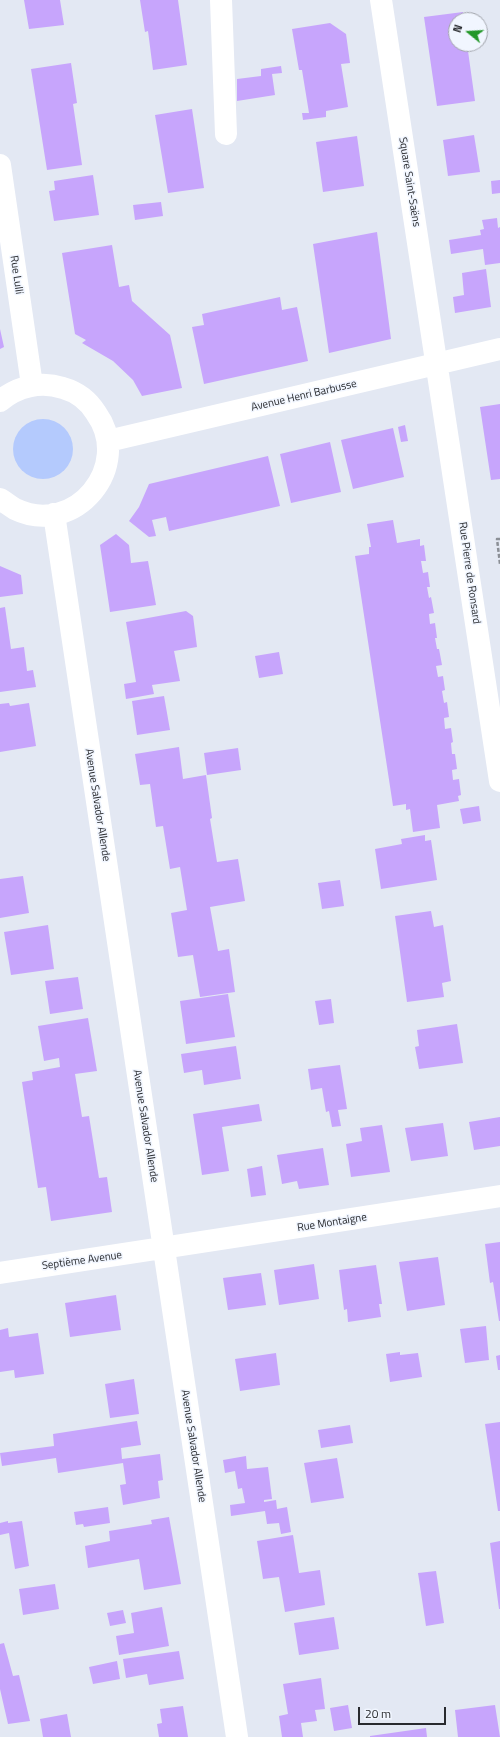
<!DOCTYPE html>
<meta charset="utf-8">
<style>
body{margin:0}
#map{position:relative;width:500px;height:1737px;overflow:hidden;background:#e3e8f3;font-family:"Titillium Web",sans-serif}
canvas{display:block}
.north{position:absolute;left:448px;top:12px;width:40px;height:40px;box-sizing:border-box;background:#f1f6ff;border:1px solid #a1a4ab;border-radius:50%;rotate:288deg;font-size:11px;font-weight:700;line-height:16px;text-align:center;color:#282a2e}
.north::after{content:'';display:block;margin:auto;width:14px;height:18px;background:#229727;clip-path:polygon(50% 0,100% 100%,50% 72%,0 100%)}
.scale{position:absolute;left:358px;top:1707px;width:88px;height:18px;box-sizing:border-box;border:2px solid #282a2e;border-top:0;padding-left:5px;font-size:12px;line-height:14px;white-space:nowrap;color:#282a2e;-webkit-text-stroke:3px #f1f6ff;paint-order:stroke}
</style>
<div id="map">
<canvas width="500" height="1737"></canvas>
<div class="north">N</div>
<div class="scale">20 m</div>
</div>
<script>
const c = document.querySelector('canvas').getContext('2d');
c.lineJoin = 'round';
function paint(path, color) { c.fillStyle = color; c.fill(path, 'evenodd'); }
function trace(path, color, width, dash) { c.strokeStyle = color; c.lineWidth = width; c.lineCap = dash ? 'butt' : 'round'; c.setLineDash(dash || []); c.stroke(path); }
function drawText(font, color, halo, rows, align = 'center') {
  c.font = font + ' "Titillium Web",sans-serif'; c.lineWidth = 3; c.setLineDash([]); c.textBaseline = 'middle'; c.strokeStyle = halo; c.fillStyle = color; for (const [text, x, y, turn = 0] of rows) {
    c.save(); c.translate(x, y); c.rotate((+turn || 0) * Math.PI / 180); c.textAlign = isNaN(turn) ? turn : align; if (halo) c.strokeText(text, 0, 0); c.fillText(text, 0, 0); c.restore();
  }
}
const green = new Path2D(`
 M13 449a30 30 0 1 1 60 0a30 30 0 1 1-60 0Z`);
const building = new Path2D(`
 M24,0H60L64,25L29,29Z
 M140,0H178L187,65L153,70L148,31L145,32Z
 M463,12L464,20H456V44H467L475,101L437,106L424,17Z
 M330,23L346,34L350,63L341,64L348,107L326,111V117L303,120L302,113H309L302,70H299L292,29Z
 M71,63L77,103L73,104L82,165L47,170L31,69Z
 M281,66L282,73L272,74L275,95L237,101V79L261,76V69Z
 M192,109L204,188L168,193L155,115Z
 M474,135L480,172L448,176L443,140Z
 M357,136L364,186L323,192L316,142Z
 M93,175L99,215L54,221L49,191L55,190L54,181Z
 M500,180V193L492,194L491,181Z
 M161,202L163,216L135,220L133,205Z
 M497,218L498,228L500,227V263L485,265L483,249L451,254L449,240L481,235L480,230L484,229L482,220Z
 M377,232L391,339L329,353L313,244Z
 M112,245L119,287L129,285L132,301L170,335L182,388L142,396L133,380L113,361L82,343L86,340L75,334L62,253Z
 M486,269L491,307L455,313L453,297L464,295L462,273Z
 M280,297L282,310L297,307L308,361L204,384L192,327L204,325L202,314Z
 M0,329L4,347L0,349Z
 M500,404V479L491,480L480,407Z
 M405,425L408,441L401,442L398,427Z
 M393,428L404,477L353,489L341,440Z
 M330,442L341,492L291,503L280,454Z
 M268,456L280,506L169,531L166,517L152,520L156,536L149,537L129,521L139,507L149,484Z
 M393,520L397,543L420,539V546L424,545L426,561H421L423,573L428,572L430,587H427L429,598L431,597L434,613L429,614L430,624L435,623L437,638H435L437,649H439L442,665L436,666L438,677L443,676L445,690L442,691L444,703L447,702L449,717L444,718L445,729L451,728L453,742L451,743L452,754H455L457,769L452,770L453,780L459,779L461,795L458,796L459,801L437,805L440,828L413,832L410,809L406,810V804L393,806L355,556L369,554V547H371L367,524Z
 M116,534L129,545L131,563L148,561L156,605L110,612L100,545Z
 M0,566L21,575L23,594L0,597Z
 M5,607L11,649L24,647L27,671L33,670L36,687L0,692V608Z
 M186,611L193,616L197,647L174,651L180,681L152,685L154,694L126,699L124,684L136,682L126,622Z
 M279,652L283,674L259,678L255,656Z
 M164,696L170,730L137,735L132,701Z
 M9,703L10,706L29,703L36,746L0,752V704Z
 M179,747L183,779L206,775L212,818L210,819L217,862L238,859L245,901L210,907L218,951L229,949L235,992L200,997L193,955L178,957L171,913L187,910L180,867L170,869L163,826L156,827L150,784L140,785L135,754Z
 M238,748L241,770L207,775L204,753Z
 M479,806L481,821L463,824L460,809Z
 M425,835V841L431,840L437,880L381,889L375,849L402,844L401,839Z
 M23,876L29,913L0,918V879Z
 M340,880L344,906L322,909L318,883Z
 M431,911L434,927L443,925L451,981L442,983L444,997L407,1002L395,916Z
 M48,925L54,969L11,975L4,932Z
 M78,977L83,1009L50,1014L45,981Z
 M228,994L235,1037L186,1044L180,1001Z
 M331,999L334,1023L319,1025L315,1001Z
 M88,1018L97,1071L75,1074L82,1117L89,1116L99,1178L107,1177L112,1212L51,1221L46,1187L38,1188L22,1082L33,1080L32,1072L60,1067L59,1058L44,1061L38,1026Z
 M457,1024L463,1063L419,1069L415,1047L419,1046L417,1030Z
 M236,1046L241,1079L204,1085L202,1070L184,1073L181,1054Z
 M340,1065L347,1109L338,1110L341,1126L332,1127L329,1111L326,1112L322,1088L311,1090L308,1069Z
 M259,1104L262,1121L222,1127L229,1171L202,1175L193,1114Z
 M500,1117V1146L474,1150L469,1122Z
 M443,1123L448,1156L411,1161L405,1128Z
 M382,1125L390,1172L351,1177L346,1144L362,1141L360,1128Z
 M323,1148L329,1185L299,1189L297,1181L282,1184L277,1155Z
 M262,1166L266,1195L251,1197L247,1169Z
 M500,1242V1321H499L493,1282L490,1283L485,1244Z
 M438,1257L445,1305L407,1311L399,1262Z
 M314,1264L319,1299L279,1305L274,1270Z
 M376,1265L382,1304H379L381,1317L348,1322L347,1309L344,1310L339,1270Z
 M261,1273L266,1305L228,1310L223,1278Z
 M116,1295L121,1330L70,1337L65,1303Z
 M486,1326L489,1360L465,1363L460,1329Z
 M8,1328L9,1337L38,1333L44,1374L15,1378L14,1370L0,1372V1330Z
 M400,1352V1355L418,1353L422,1377L390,1382L386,1354Z
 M276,1353L280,1385L240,1391L235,1359Z
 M500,1355V1370H498L496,1356Z
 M134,1379L139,1414L110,1418L105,1384Z
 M137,1421L141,1445L121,1448L122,1459L160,1454L163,1480L158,1481L160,1498L123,1505L120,1485L126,1484L123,1463L58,1473L56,1458L2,1466L0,1453L54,1446L53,1434Z
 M500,1422V1511H498L485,1424Z
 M350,1425L353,1443L321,1448L318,1430Z
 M246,1456L247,1469L268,1467L272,1499L264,1500V1502L276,1500L277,1509L287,1507L291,1532L281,1534L279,1523L267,1524L265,1511L231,1516L230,1505L245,1503L242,1488L238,1489L235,1471L225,1473L223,1460Z
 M337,1458L344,1498L311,1503L304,1463Z
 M108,1507L110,1523L84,1527L83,1524L76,1525L74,1512Z
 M169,1517L181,1584L144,1590L139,1559L88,1568L85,1546L110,1541L109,1531L152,1524L151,1520Z
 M8,1521V1523L22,1521L29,1566L15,1569L9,1533L0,1535V1523Z
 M293,1535L299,1573L320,1570L325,1605L285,1612L279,1577L263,1579L257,1541Z
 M500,1541V1609H499L490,1543Z
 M436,1571L444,1623L426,1626L418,1573Z
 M55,1584L59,1609L23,1615L19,1589Z
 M162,1607L169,1646L119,1655L116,1636L134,1633L131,1613Z
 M123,1610L126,1623L110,1626L107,1613Z
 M334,1617L339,1649L299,1655L294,1623Z
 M4,1643L13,1676L19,1675L30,1721L8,1724L0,1689V1644Z
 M179,1651L184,1679L149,1685L147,1674L126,1678L123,1659Z
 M117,1661L120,1679L93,1684L89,1667Z
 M321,1678L325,1709L315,1710L317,1721L301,1723L303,1737H282L279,1716L288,1714L283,1684Z
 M348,1705L352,1728L334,1731L330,1708Z
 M495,1705L500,1737H458L455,1710Z
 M183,1706L188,1737H159L157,1724L162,1723L160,1709Z
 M67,1714L71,1737H43L40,1719Z
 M426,1728L427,1737H370V1736Z`);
const path = new Path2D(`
 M500,539H497L500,564`);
const minor = new Path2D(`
 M221,0L226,134
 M381,0C420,260 462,520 500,781
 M0,165L32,385
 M0,401C18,386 41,381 63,388C77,392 88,400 96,413C134,466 75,538 15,509C10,506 5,502 0,499
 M108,441L500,349
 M54,514L237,1737
 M0,1273L500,1196`);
const streetNames = [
 ["Square Saint-Saëns",409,182,81],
 ["Rue Lulli",16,275,82],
 ["Avenue Henri Barbusse",304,396,-13],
 ["Rue Pierre de Ronsard",469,573,82],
 ["Avenue Salvador Allende",97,805,81],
 ["Avenue Salvador Allende",145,1126,81],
 ["Rue Montaigne",332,1223,-9],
 ["Septième Avenue",82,1261,-8],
 ["Avenue Salvador Allende",193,1446,81]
];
paint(green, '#b4cafd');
paint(building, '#c7a5fc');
trace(path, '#8b8f96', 2.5, [4, 2]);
trace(minor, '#fff', 22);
drawText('11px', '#282a2e', '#f1f6ff', streetNames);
</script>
